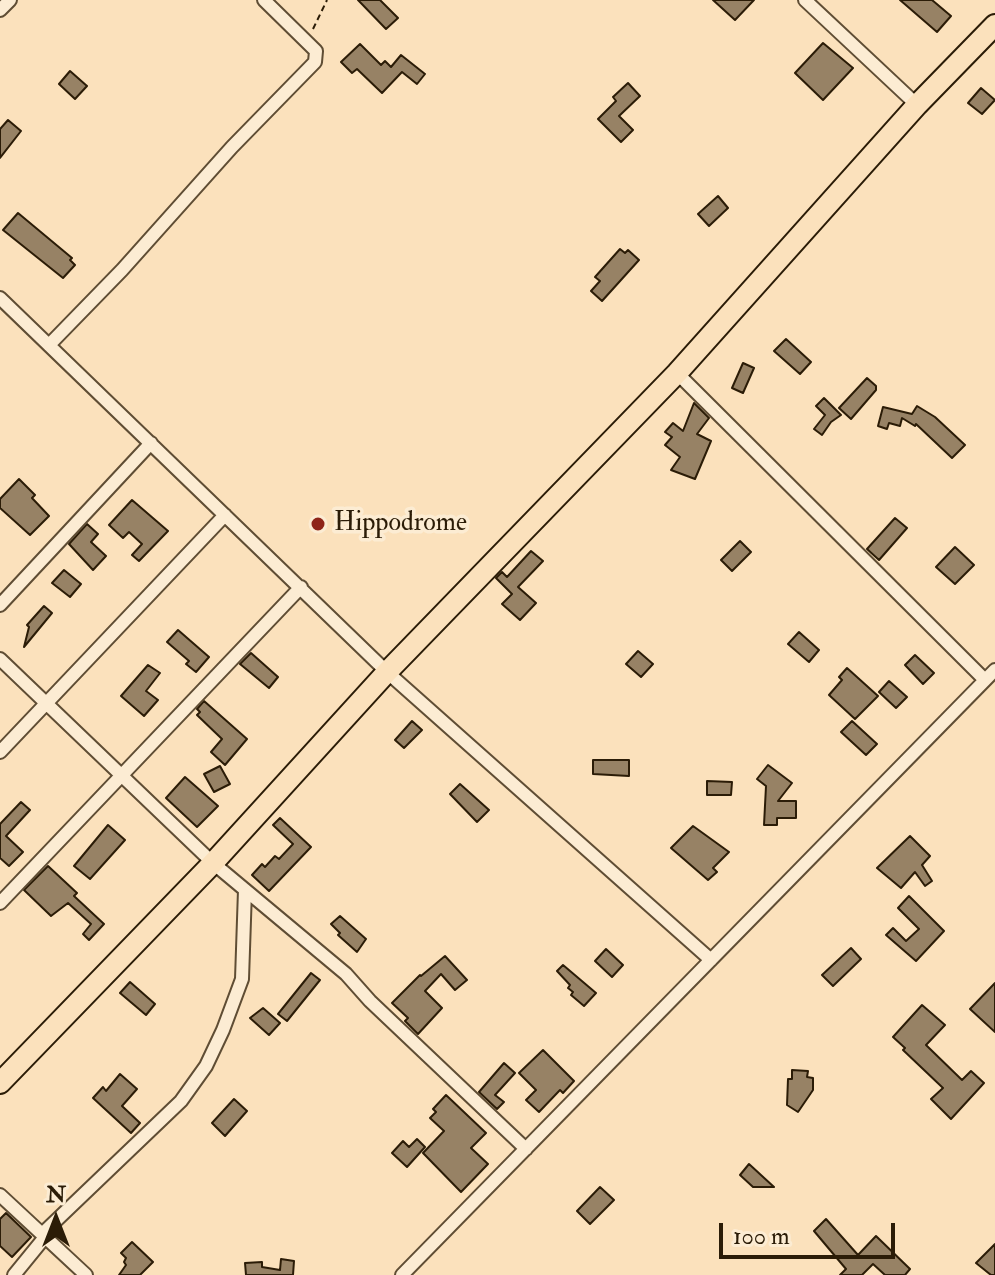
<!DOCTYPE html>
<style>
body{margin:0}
#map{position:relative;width:995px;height:1275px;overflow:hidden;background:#fbe1bc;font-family:"IM FELL Double Pica",serif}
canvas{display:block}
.north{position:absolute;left:16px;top:1179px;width:80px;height:80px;-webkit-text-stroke:6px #fcecd3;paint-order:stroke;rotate:0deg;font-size:22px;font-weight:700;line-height:32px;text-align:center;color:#2b1c07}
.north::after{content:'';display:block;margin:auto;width:28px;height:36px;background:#2b1c07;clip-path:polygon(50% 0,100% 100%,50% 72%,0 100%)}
.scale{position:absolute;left:719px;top:1223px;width:176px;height:36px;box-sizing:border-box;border:4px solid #2b1c07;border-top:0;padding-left:10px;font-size:24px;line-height:28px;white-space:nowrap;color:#2b1c07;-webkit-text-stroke:6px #fcecd3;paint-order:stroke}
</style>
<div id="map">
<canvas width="995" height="1275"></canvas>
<div class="north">N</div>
<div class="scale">100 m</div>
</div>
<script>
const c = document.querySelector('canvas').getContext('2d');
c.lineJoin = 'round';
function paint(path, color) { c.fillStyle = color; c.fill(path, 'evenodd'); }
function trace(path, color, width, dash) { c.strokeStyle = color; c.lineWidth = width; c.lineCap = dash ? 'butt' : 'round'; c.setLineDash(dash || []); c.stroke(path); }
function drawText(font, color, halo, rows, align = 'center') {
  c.font = font + ' "IM FELL Double Pica",serif'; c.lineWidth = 7; c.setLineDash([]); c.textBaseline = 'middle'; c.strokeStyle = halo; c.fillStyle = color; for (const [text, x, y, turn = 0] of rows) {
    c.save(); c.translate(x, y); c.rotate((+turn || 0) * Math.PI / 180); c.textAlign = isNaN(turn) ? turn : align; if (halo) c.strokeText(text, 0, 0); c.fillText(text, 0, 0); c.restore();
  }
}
const building = new Path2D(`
 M358,0H380L398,18L386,29Z
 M713,0H754L735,20Z
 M900,0H932L951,16L937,32Z
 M823,43L853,68L823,100L795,73Z
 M360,44L381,65L385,61L391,67L401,55L425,74L417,84L402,72L382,93L357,69L352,73L341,62Z
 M70,71L87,86L75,99L59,84Z
 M628,83L640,96L619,116L633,130L621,142L598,119L616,101L613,97Z
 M981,88L995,100L982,114L968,103Z
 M8,120L21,131L0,158V129Z
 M718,196L728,208L709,226L698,214Z
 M18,213L72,258L70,260L75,265L63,278L3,230Z
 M620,249L625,253L628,250L639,260L602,301L591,291L600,281L595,277Z
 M786,339L811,362L800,374L774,351Z
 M743,363L754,368L743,393L732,388Z
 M867,378L876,386V390L851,419L839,408Z
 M824,398L841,415L831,422L822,435L814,429L825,415L816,406Z
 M694,403L709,418L697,434L711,441L695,479L671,470L680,457L665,445L672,437L665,432L673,423L683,431Z
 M917,406L935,417L965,445L952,458L916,424L915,426L902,418L900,426L889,423L887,429L878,426L883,407L912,414Z
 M19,479L35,495L32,498L49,516L30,535L0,508V499Z
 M132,500L168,531L139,561L132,555L142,544L129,532L123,538L109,525Z
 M895,518L907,528L879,560L867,549Z
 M87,524L98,534L91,542L106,556L93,570L69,544Z
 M740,541L751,552L732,571L721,560Z
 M955,547L974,565L955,584L936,567Z
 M531,551L543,561L518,587L536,603L520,620L502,604L512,594L496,578L502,572L507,577Z
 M64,570L81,584L70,597L52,583Z
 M44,606L52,613L24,647L29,627L27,625Z
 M178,630L209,657L196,672L186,664L189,661L167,642Z
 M799,632L819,650L809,662L788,644Z
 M638,651L653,664L641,677L626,664Z
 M251,653L278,677L269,688L240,664Z
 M915,655L934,673L923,684L905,665Z
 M148,665L160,673L146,691L158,700L144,716L121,696Z
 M847,668L878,696L855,719L829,695L842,680L839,677Z
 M889,681L907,697L896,708L879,692Z
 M204,701L247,739L225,765L211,752L222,739L197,715L200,712L197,709Z
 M412,721L422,730L404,748L395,740Z
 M852,721L877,744L866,755L841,732Z
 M593,760H629V776L593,774Z
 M768,765L792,783L778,801H796V818H777V825H764L766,786L757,779Z
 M220,766L230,784L214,792L204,774Z
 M185,777L218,806L197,827L166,798Z
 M707,781L732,782L731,795H707Z
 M460,784L489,810L477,822L450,794Z
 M21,802L30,810L6,836L23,852L9,866L0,858V824Z
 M280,818L311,847L269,891L252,875L262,864L265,867L275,856L279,859L293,844L273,825Z
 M108,825L125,840L90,879L74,866Z
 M693,826L729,852L713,868L717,872L708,880L671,848Z
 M910,836L930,856L922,865L932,881L925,886L915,872L901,888L877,868Z
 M48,866L77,893L74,896L104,924L89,940L83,934L91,924L68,903L51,916L24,890Z
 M909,896L944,931L916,961L886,935L893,928L906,941L919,929L898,908Z
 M340,916L366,939L357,952L338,935L340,933L331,924Z
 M851,948L861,959L833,986L822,975Z
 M606,949L623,965L612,977L595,961Z
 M445,956L467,980L455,990L441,974L425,991L442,1008L418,1034L405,1021L408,1018L392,1003L420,975L421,976Z
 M563,965L596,993L584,1006L571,995L573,992L568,988L570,985L557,971Z
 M311,973L320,980L287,1021L278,1014Z
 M130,982L155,1004L146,1015L120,993Z
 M995,983V1032L970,1009Z
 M922,1005L945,1025L926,1045L962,1080L971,1071L984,1083L951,1119L931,1099L943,1088L903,1050L905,1048L893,1037Z
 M263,1008L280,1023L269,1035L250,1018Z
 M543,1050L574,1081L563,1093L560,1090L539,1112L526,1100L536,1090L519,1073Z
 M504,1063L515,1073L495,1095L504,1102L497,1109L479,1092Z
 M792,1070L808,1071L807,1077L813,1078V1090L798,1112L787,1105L788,1079H792Z
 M120,1074L137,1089L122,1106L140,1123L131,1133L93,1098L103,1087L106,1091Z
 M446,1095L486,1133L471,1148L488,1164L461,1192L423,1153L444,1131L430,1118L436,1112L433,1109Z
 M234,1099L247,1111L225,1136L212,1123Z
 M417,1139L425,1147L407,1167L392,1153L403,1141L409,1147Z
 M749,1164L774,1187H753L740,1175Z
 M600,1187L614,1200L590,1224L577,1211Z
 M6,1213L31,1237L12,1257L0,1246V1219Z
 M826,1219L858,1255L876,1236L910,1269L905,1275H885L873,1264L862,1275H840L846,1269L814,1231Z
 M132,1242L153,1262L140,1275H119L126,1265L124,1262L126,1258L121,1253Z
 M995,1244V1275H991L976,1263Z
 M281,1259L294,1261L293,1275H246L245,1263L262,1262V1267L280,1270Z`);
const path = new Path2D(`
 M313,29L327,0`);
const street = new Path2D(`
 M805,0L917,105
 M0,10L10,0
 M0,298L387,672L711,960
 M49,345L122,270L232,147L315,62L316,51L264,0
 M677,373L985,680
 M0,605L151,443
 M0,659L213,863L346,974L370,1001L526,1149
 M0,752L225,515
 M0,903L301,587
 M0,1195L86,1275
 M42,1234L181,1101L206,1066L223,1030L242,979L245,890
 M14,1275L45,1237
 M402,1275L995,670`);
const primary = new Path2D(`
 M0,1083L213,863L387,672L677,373L917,105L995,25`);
const markers = [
 [318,524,8,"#8f2418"]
];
const poiNames = [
 ["Hippodrome",334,524]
];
paint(building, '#978265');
trace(building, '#2b1c07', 2);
trace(street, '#5f4d34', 16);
trace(primary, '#2b1c07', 24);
trace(path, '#2b1c07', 2, [6, 4]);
trace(street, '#fcecd3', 12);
trace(primary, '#fbe1bc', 20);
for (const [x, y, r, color] of markers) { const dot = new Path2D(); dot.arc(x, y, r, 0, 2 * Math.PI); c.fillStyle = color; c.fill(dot); trace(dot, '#fcecd3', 3); }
drawText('26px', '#2b1c07', '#fcecd3', poiNames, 'left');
</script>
